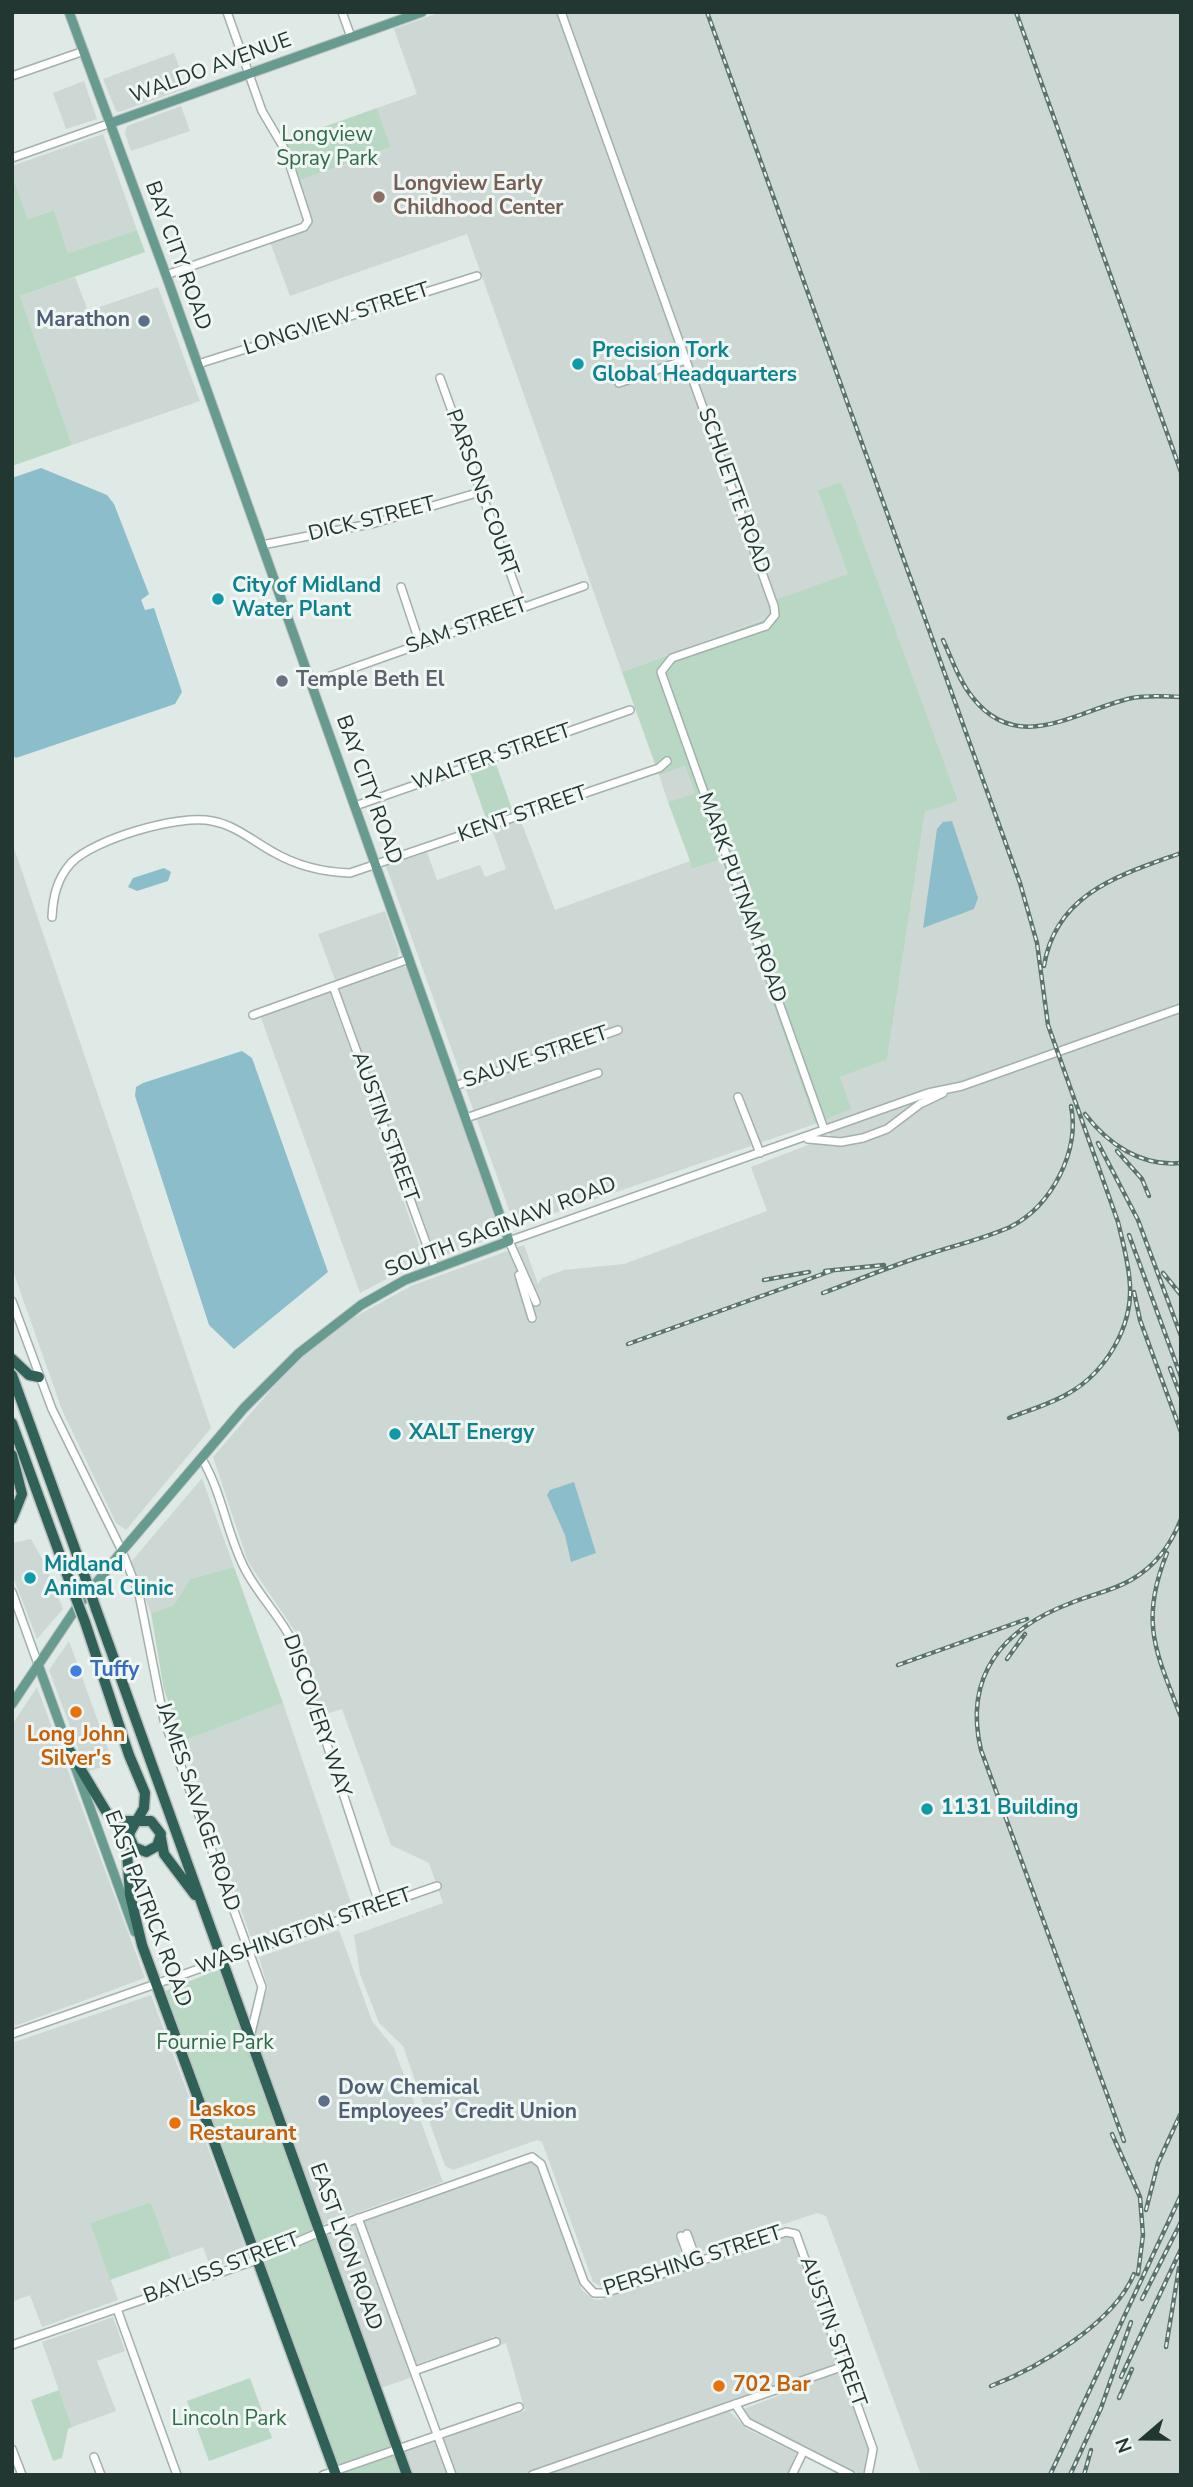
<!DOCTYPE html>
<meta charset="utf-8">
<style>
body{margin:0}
#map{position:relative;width:1193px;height:2487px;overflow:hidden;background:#dfe9e5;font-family:"Nunito Sans",sans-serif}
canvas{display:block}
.frame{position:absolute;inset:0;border:14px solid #223732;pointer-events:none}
.north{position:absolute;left:1109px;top:2403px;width:70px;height:70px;-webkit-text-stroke:5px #eff6f3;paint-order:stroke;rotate:250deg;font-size:19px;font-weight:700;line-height:28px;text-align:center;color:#223732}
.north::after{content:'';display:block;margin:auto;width:24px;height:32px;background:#223732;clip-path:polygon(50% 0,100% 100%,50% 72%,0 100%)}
</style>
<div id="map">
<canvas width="1193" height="2487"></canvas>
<div class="frame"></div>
<div class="north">N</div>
</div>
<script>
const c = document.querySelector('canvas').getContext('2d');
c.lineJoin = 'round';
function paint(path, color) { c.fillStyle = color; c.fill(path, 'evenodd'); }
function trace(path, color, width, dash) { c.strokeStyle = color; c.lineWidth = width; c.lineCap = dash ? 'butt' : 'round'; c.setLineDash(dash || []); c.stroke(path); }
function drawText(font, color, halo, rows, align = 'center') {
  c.font = font + ' "Nunito Sans",sans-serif'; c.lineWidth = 6; c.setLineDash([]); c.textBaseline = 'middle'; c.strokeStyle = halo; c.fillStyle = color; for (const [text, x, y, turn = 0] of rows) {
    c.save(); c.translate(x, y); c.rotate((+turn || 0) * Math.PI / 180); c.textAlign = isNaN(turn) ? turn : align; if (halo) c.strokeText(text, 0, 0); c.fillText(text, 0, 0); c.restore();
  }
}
const built = new Path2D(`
 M441,12H1181V2475H921L826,2216L817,2213L700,2252L690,2233L677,2237L683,2260L600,2286L593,2282L542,2142L537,2140L453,2170L445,2166L403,2046L379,2023L360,1974L354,1935L443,1903L429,1863L391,1845L342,1709L323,1715L295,1631L248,1562L213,1457L275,1385L305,1355L351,1319L411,1286L524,1245L538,1284L542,1278L564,1270L624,1264L767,1211L751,1167L813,1143L833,1144L824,1118L840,1077L887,1060L925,812L958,800L818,491L849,574L776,600L780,613L622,672L467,234L290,296L270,242L311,222L298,181L391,147L377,108L417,94L394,29Z
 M174,53L187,88L119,112L116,111L103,79Z
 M84,81L97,119L66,129L53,93Z
 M181,106L190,131L131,151L125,133L127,126Z
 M103,134L137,230L68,253L54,210L28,219L12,175V166Z
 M75,277L88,311L158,287L200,401L72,445L20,296Z
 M685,766L695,793L668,802L659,775Z
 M520,819L555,910L690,861L693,869L720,858L815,1124L520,1225L513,1221L386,866L427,852L437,880L480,865L485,877L506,869L492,829Z
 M12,842L211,1428L126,1530L116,1523L62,1410L12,1268Z
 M385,911L399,951L398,957L394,961L335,980L318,934Z
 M401,965L408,969L501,1234L436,1259L338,991L341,986Z
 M330,992L424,1259L360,1293L260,1015Z
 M202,1478L234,1567L190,1579L174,1605L151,1613L131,1562Z
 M31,1539L46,1566L63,1609L37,1639L12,1574V1543Z
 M69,1641L113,1763L87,1772L49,1670Z
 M37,1687L145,1978L12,2027V1725Z
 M283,1703L352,1906L252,1941L183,1741Z
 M339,1930L372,2021L394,2048L443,2182L325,2224L321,2222L267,2075L254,2030V2018L268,1989L259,1957Z
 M151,1995L248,2255L211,2269L203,2247L171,2258L151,2202L90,2223L118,2300L42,2327L30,2295L12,2302V2043Z
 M531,2161L537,2164L582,2290L593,2299L600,2300L788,2235L793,2237L838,2363L519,2475H455L443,2437L525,2411L506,2343L498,2346L494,2336L484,2343L409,2366L412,2377L381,2388L327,2238L331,2232Z
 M113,2317L125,2351L97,2361L116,2411L72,2427L42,2342Z
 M838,2373L844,2376L869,2448L868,2464L862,2475L753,2424L741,2410Z
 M729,2411L747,2429L796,2453L789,2475H544Z
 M435,2440L449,2475H412L405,2451Z`);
const green = new Path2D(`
 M377,108L391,147L298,181L284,141Z
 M12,175L28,219L54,210L68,253L137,230L145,252L20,296L72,445L12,466Z
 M841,482L958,801L925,812L887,1060L840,1077L851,1109L815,1124L721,859L692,869L690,861L668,802L695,793L685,766L659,775L622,672L779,614L775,600L848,574L818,491Z
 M495,761L514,815L488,824L469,770Z
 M234,1567L283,1703L183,1741L164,1690L151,1613L174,1605L190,1579Z
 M217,1970L221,1972L402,2475H340L163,1992Z
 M151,2202L171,2258L110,2280L90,2223Z
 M250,2378L272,2438L209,2461L187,2401Z
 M59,2390L72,2427L68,2429L62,2458L53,2461L31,2400Z`);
const water = new Path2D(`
 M41,468L107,495L114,504L149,594L141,600L145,610L154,608L182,692L175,704L16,758L12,755V478Z
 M952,821L978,898L974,909L923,928L937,829L943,822Z
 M164,868L171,872L168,881L137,891L128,887L133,878Z
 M242,1051L252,1058L328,1272L234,1349L209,1325L135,1096L136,1087L143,1083Z
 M574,1482L596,1553L571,1562L565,1535L547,1495L550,1490Z`);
const minor = new Path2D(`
 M342,12L351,37
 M561,12L774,606L775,615L766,626L672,658L661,672L824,1129
 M12,76L84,51
 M12,158L111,123
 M166,275L304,227L308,221L285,150L262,111L227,12
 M198,364L477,276
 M440,378L523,608
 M619,383L685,360
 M262,545L375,523L480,492
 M401,587L420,644
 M311,683L584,586
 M355,806L630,710
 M52,917C53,896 57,879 71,863C94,839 179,814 212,821C235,825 253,841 273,852C297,866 322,872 350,873L659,768L667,761
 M333,986L435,1268
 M253,1015L409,959
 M455,1086L618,1030
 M738,1097L760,1153
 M466,1118L598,1073
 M808,1139L841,1142L863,1138L887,1129L920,1104L943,1093
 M519,1275L532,1318
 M12,1301L52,1409L122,1551L139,1594L164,1720L262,1987L251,2033
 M536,1302L509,1241L928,1093L962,1086L1181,1008
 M202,1459C223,1494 227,1536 246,1571C260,1597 280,1616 294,1644L380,1906
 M12,1592L38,1664
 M12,2034L437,1886
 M358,2218L452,2475
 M687,2234L697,2262
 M681,2236L691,2264
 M117,2309L177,2475
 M12,2345L251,2262L320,2232L532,2157L541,2164L584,2282L594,2293H605L786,2232L796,2234L873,2449L868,2475
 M414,2371L496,2342
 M735,2404L747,2422L851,2475
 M12,2449L22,2475
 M94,2457L101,2475
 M323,2475L519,2407
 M532,2475L844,2366
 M792,2475L803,2452`);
const major = new Path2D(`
 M111,123L422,12
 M38,1664L135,1932
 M12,1704L77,1607L122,1551L244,1408L299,1353L361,1305L405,1280L509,1241L166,275L69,12`);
const highway = new Path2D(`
 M12,1359L29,1375L39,1377
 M12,1375L84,1574
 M12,1423L72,1588
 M12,1455L22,1494L12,1519
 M96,1609L407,2475
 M85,1622L129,1755L145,1793L144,1808L130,1832L127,1852L130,1895L142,1945L336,2475
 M68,1748L107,1813L121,1821H151L161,1834L157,1846L146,1852L134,1847L130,1838
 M161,1838L164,1854L195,1895`);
const rail = new Path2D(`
 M707,12L1020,883L1037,943L1048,1025L1118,1222C1123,1243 1129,1264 1130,1286C1132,1327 1106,1372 1069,1393C1051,1404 1029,1410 1009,1418
 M1016,12L1181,472
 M943,640C952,659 959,681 973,698C1019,756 1077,710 1132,698C1148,695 1165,696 1181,697
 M1044,966C1056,893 1120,875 1181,853
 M1085,1114C1108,1144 1141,1167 1181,1163
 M1098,1143L1138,1220L1181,1336
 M1117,1151L1142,1179L1149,1196
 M1129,1235L1181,1377
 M825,1271L884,1265
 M1163,1273L1181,1295
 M764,1280L809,1272
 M1134,1292L1140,1320L1181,1432
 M823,1293C858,1280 893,1265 929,1254C956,1245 983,1239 1010,1227C1052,1206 1080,1151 1071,1106
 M628,1344L834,1270
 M1170,1368L1181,1397
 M1167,1553C1139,1622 1156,1652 1181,1717
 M1007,1659L1025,1634
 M898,1665L1027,1619
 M1112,2134L1140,2197L1143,2235L1138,2274
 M1124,2141L981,1750C963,1675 1004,1628 1071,1603C1090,1595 1112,1591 1131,1580C1154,1567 1171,1545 1181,1519
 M1146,2210L1158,2163L1180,2115
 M1142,2299L1181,2222
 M1166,2347L1179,2268
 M1121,2377L1181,2249
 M991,2386C1038,2368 1114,2323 1134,2274
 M1119,2398L1132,2369
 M1050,2475L1181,2195
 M1070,2475L1101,2408L1131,2322
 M1084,2475L1091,2450`);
const highwayBridge = new Path2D(`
 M84,1574L96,1609
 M72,1588L85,1622`);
const markers = [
 [379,197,7,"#8d6e63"],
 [144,321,7,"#5c6f8a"],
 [578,364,7,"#0f9aa8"],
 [218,599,7,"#0f9aa8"],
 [282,681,7,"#6b7280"],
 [395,1434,7,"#0f9aa8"],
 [30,1578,7,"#0f9aa8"],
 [76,1671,7,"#3f7fe0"],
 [76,1712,7,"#e8710a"],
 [927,1809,7,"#0f9aa8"],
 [324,2101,7,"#5c6f8a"],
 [175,2123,7,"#e8710a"],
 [719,2386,7,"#e8710a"]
];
const streetNames = [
 ["WALDO AVENUE",211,69,-20],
 ["BAY CITY ROAD",177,256,70],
 ["LONGVIEW STREET",337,320,-18],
 ["SCHUETTE ROAD",733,491,70],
 ["PARSONS COURT",481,493,70],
 ["DICK STREET",372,520,-14],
 ["SAM STREET",467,627,-20],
 ["WALTER STREET",492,758,-19],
 ["BAY CITY ROAD",368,790,70],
 ["KENT STREET",523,815,-19],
 ["MARK PUTNAM ROAD",741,898,70],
 ["SAUVE STREET",536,1058,-19],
 ["AUSTIN STREET",384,1127,70],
 ["SOUTH SAGINAW ROAD",501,1228,-21],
 ["DISCOVERY WAY",316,1716,71],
 ["JAMES SAVAGE ROAD",197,1807,71],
 ["EAST PATRICK ROAD",147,1909,69],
 ["WASHINGTON STREET",304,1932,-19],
 ["EAST LYON ROAD",345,2247,70],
 ["PERSHING STREET",693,2262,-18],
 ["BAYLISS STREET",222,2269,-21],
 ["AUSTIN STREET",832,2332,70]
];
const parkNames = [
 ["Longview",327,136],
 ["Spray Park",327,160],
 ["Fournie Park",215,2044],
 ["Lincoln Park",229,2420]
];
const educationNames = [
 ["Longview Early",393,185],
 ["Childhood Center",393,209]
];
const serviceNames = [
 ["Marathon",130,321],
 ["Dow Chemical",338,2089,"left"],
 ["Employees’ Credit Union",338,2113,"left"]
];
const cultureNames = [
 ["Precision Tork",592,352],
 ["Global Headquarters",592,376],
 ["City of Midland",232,587],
 ["Water Plant",232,611],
 ["XALT Energy",409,1434],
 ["Midland",44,1566],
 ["Animal Clinic",44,1590],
 ["1131 Building",941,1809]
];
const worshipNames = [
 ["Temple Beth El",296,681]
];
const shopNames = [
 ["Tuffy",90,1671]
];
const foodNames = [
 ["Long John",76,1736,"center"],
 ["Silver's",76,1760,"center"],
 ["Laskos",189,2111],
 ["Restaurant",189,2135],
 ["702 Bar",733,2386]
];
paint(built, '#cdd8d4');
paint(green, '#b9d8c3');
paint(water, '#8bbeca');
trace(minor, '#a3b0ac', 10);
trace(major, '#bdc3c2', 11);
trace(highway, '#bdc3c2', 13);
trace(minor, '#fff', 7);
trace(major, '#679b8f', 9);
trace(highway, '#306158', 10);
trace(rail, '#5c736d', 4.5);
trace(rail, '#eff6f3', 2, [5]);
trace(highwayBridge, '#bdc3c2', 13, []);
trace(highwayBridge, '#306158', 10);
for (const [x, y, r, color] of markers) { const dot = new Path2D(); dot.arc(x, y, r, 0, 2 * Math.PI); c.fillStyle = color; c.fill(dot); trace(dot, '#eff6f3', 2.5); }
drawText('21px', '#223732', '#eff6f3', streetNames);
drawText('21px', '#306a48', '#eff6f3', parkNames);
drawText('bold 21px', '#785e54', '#eff6f3', educationNames, 'left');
drawText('bold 21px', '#4e5e75', '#eff6f3', serviceNames, 'right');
drawText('bold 21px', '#0d838f', '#eff6f3', cultureNames, 'left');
drawText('bold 21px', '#5b616d', '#eff6f3', worshipNames, 'left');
drawText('bold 21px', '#366cbe', '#eff6f3', shopNames, 'left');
drawText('bold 21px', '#c56008', '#eff6f3', foodNames, 'left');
</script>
